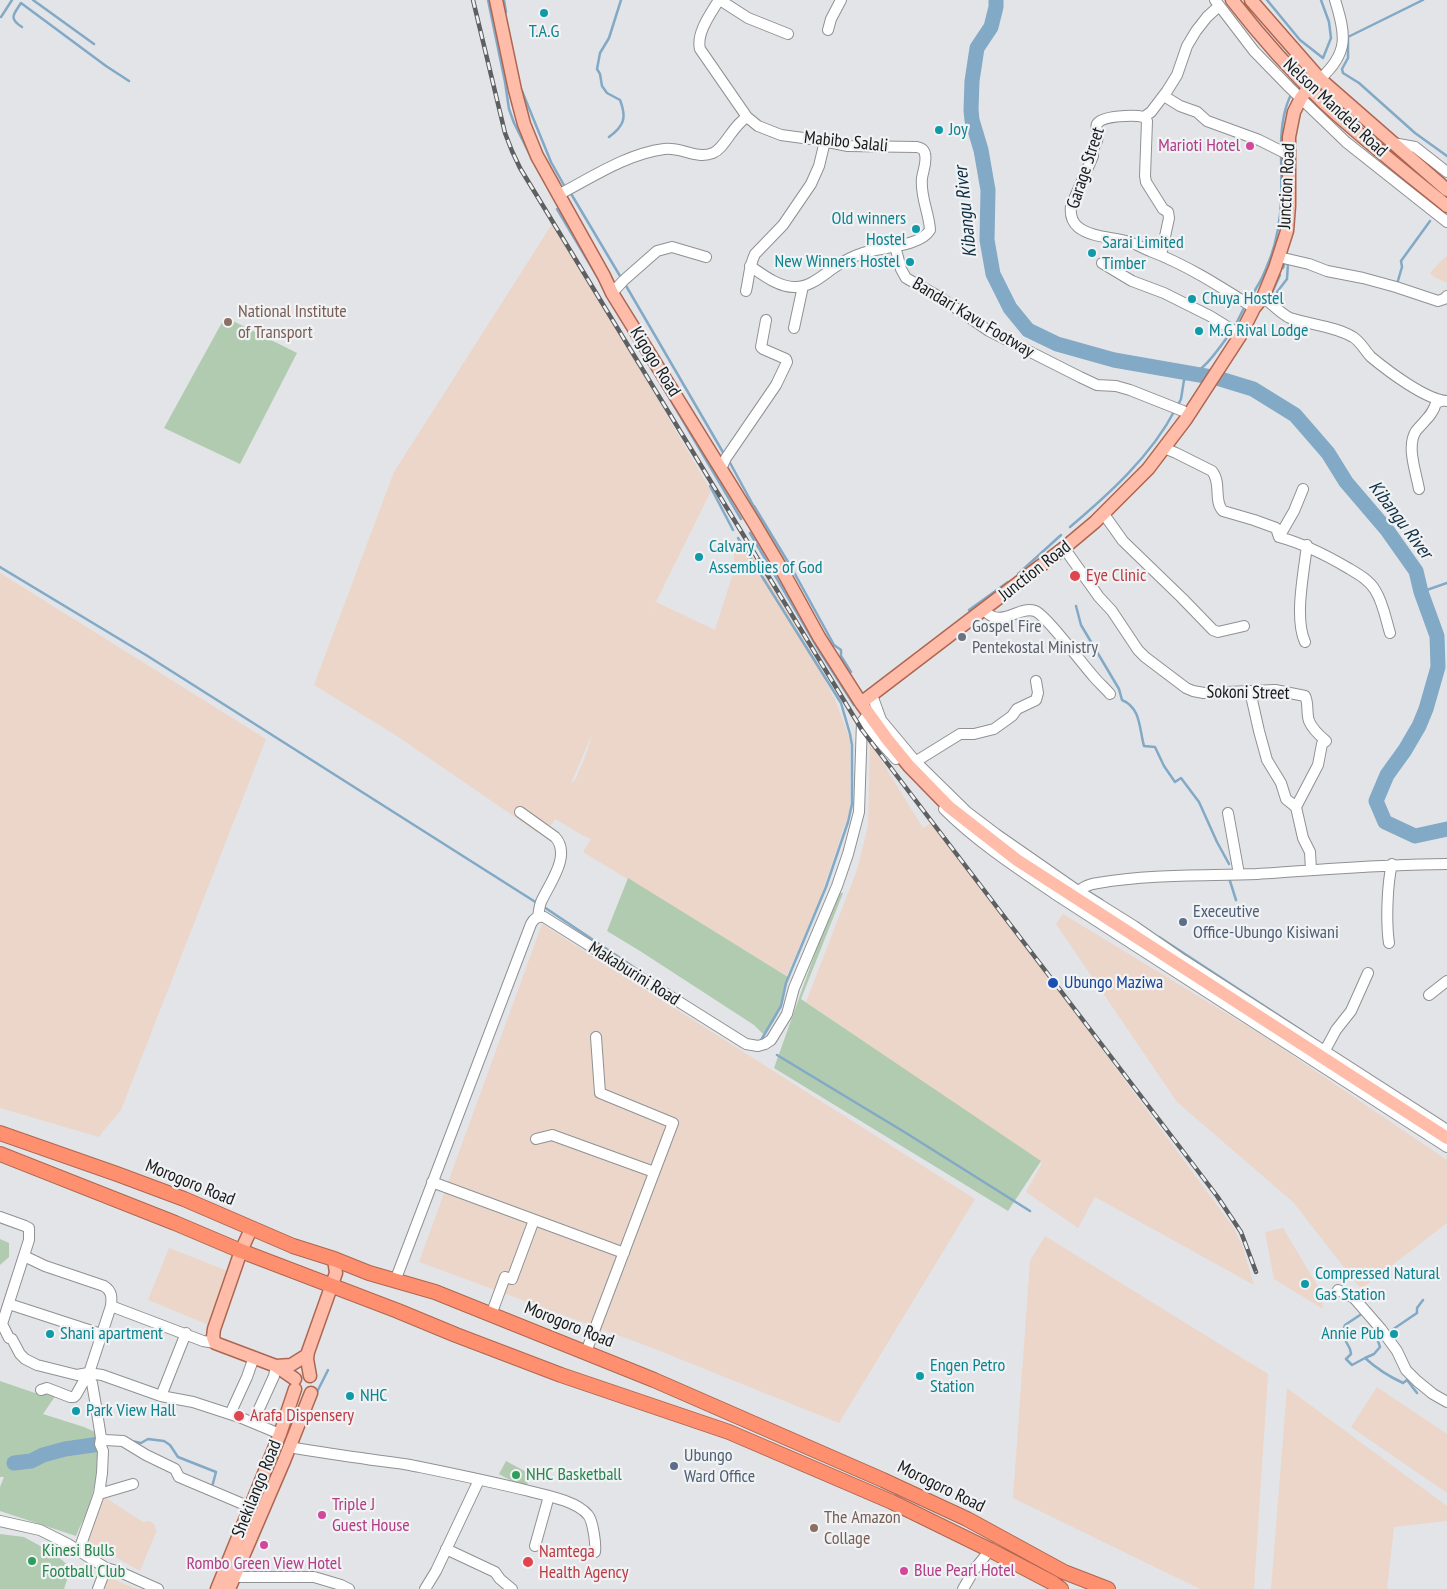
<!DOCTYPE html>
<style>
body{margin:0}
canvas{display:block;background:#e2e4e7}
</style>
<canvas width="1447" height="1589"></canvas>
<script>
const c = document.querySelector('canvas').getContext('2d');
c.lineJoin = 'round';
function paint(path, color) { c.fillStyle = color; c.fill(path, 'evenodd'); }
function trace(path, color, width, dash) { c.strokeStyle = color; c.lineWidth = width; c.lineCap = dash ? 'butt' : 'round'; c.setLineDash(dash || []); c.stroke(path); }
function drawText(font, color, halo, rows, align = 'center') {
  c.font = font + ' "PT Sans Narrow",sans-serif'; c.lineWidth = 4.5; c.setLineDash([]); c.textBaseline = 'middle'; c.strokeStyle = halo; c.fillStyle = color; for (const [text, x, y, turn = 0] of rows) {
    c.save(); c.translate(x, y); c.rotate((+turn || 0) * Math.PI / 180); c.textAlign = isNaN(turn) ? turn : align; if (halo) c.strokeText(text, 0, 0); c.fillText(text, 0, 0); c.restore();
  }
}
const industrial = new Path2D(`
 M554,221L711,491L633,648L656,602L715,630L734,570V550L736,545L745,541L818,663L833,697H834L850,739V809L821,896L787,976L583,852L591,839L582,835L555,819L552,824L538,833L397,736L314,685L394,472ZM593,732L584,760L575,780L571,783Z
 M1447,256V283L1434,277L1430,273L1442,260Z
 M0,573L266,739L121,1110L105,1129L99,1137L0,1108Z
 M870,742L923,828L931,823L1053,983L1233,1227L1242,1245L1254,1285L1095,1197L1078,1228L1026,1192L1042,1163L806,1002L857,870L868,826Z
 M1063,914L1262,1035L1447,1160V1223L1361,1289L1293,1202L1177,1102L1056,924Z
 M542,924L975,1199L839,1423L650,1347L419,1262Z
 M1283,1228L1320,1290L1323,1309L1274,1279L1265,1232Z
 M1045,1236L1268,1374L1254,1589H1200L1013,1498L1030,1261Z
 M169,1248L228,1271L209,1325L148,1300Z
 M1377,1387L1447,1434V1493L1351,1427Z
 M1287,1388L1447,1506V1521L1394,1527L1387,1589H1271Z
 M103,1496L143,1522L150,1521L155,1525L156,1532L140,1571L112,1555L82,1547Z
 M105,1576L137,1589H101Z`);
const green = new Path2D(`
 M225,317L297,353L240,464L164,428Z
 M628,878L788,977C782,999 781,1018 763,1034L754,1025L640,951L607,931Z
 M837,892L843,893L801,999L1041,1161L1008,1211L774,1068Z
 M0,1239L9,1243V1257L0,1265Z
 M0,1381L35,1393L56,1395L43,1414L84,1427L95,1432C102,1452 96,1483 90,1503C87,1514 80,1525 76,1536L0,1511V1487L4,1477H0Z
 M506,1461L532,1475L525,1488L499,1474Z
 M0,1534L24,1537L55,1554L71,1568L64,1589H0Z`);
const stream = new Path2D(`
 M33,0L94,44
 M488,0L505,82L509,109L514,123L530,155
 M504,0L506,12
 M1267,0L1300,40L1323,58L1331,38L1329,22L1321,0
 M1423,0L1348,37V58L1342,69L1343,73L1359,83L1415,133L1447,156
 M1,17L12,0
 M22,27C8,18 14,14 21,3L106,66L129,81
 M522,91L551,162L565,187
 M609,137C624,126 627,118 620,100L607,93L602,86L600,74L597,69L600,53L609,38L621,0
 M1281,148C1281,130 1283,109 1292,93
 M570,192L620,276
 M557,209L601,283
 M1283,268L1285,262
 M625,284L724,454
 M1397,284L1402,267L1401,261L1430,221
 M1277,292L1287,279L1288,263
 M1270,297L1280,275
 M1248,301C1254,292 1261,282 1265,271C1283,232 1282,196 1281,154
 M1237,322L1245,306
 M660,382L741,519
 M1178,405L1181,399L1184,380C1206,369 1217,351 1231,332
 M729,461L753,505
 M710,486L733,530
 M754,506L788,562
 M1070,527C1109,494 1151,456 1175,410
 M750,533L820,652L854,705
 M738,538L841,703L850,734L852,745V804L848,822L826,887L786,983L781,1006L760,1042
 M790,565L834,645L841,650V656L851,672
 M0,567L146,655L537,903
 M1018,574L1061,535
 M1421,592L1447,583
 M1076,606L1081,625L1119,689L1122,700C1141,708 1139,728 1144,746L1155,747L1164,766L1175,782L1181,778L1199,802L1217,842L1229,864
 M969,610L1008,582
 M1230,881L1236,900
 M1086,890L1102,900
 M544,907L641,972
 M1159,937L1307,1034
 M777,1055L906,1133L1030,1211
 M1363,1313L1345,1325L1342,1334L1350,1349L1351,1354L1346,1359L1352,1365L1365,1358
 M1389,1332L1417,1313V1308L1423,1300
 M1381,1335H1376L1380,1347L1374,1354L1365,1358C1377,1369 1388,1376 1403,1383L1407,1380L1417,1393
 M316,1394L328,1370
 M131,1441L141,1443L148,1439L164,1441L170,1445L178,1457L216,1472L212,1487`);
const river = new Path2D(`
 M996,0V7L991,27L977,48L972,81L971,110L972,120L981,150L988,190L987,240L993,274L1010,308L1028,330L1057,344L1114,360L1217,378L1253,389L1295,415L1328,453L1346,482L1387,530L1416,571L1421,592L1437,636L1438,667L1426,709L1419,726L1405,750L1387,775L1376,801L1385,822L1415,836L1447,829
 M14,1463L31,1461L43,1455L65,1449L100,1444`);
const minor = new Path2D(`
 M719,0C711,13 696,33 700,49L747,117L758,126L781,135L818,140L848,146L917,147C921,148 924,149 925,154C927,162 923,171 922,178C920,197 929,212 930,230C920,247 880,247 863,253C854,256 846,260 838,265C825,273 811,288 794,287C778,287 762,274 750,266
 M720,0L748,18L788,34
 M1215,0L1254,51L1290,88L1346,142L1447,222
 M828,30L831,19L841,0
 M1320,79C1349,53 1346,35 1335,0
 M1164,96L1180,106L1197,112L1207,121L1259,140L1289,155
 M1144,117L1151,112L1167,91L1177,75L1187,46L1196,31L1207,17L1219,6
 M1393,143L1415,147L1447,172
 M558,195C591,178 626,154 664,149C680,146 696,160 713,153C725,148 732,126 747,117
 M895,246L901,269L906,278L938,296L989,331L1080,377L1097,385L1116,386L1130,390L1183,411
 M1161,255L1169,218L1168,212L1163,209L1146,182L1145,176L1147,121L1144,117C1135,115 1102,115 1097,124C1095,128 1098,132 1098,136C1098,141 1094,147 1092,151L1093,156L1071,206C1070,214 1071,221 1078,227C1092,238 1113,237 1129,242C1136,244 1143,248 1150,251C1187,265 1221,287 1254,308
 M1279,257L1309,264L1327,271L1363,278L1396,287L1438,301L1444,299L1447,296
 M1102,263L1132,281L1164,293L1210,316L1236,332
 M746,291C749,278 749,266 755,254L783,225L811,184L819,166L825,141
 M612,293L624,280L657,251L672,247L706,257
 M1263,297C1271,303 1281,314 1290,318C1311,325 1334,326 1353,337C1361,342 1365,351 1371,357C1388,371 1426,400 1447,401
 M794,328L803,286
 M1164,448L1176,453L1212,471C1222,483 1213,501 1223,511L1254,520L1276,528L1279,537C1305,544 1326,555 1348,568C1358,574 1369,580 1375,590C1383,602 1386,620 1390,633
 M721,469L726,458L776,385L787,362L786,359L763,349L761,347L766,320
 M1419,489C1416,472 1406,446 1416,431C1424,421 1433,415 1436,403L1441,401
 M1103,513L1123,541L1182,598L1213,630L1218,632L1244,626
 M1279,537L1294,511L1303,489
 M1064,548L1099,597L1112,611L1138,650L1145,657L1186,688L1193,691L1204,693L1275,690L1305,696C1309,704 1306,712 1309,721C1312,728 1320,736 1326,741L1322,744L1318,765L1296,807L1303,838L1310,852L1311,870
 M984,610C987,613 990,616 994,617C1007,622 1021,606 1035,611C1046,615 1083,665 1094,677C1099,683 1105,688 1110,694
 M1305,642C1294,618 1304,572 1307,545
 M1250,691L1259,731L1267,760L1281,783L1286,799L1296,807
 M872,695L881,720L916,762L967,812L996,834L1078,891L1134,926L1183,960L1447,1130
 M862,722L896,759
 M910,765L960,734H974L994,729L1012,716L1017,709L1036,700L1038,693L1036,681
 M944,809C977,842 1017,868 1055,894L1447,1147
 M520,812L555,837C572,855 549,884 541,902C539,907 539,912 538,917
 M1228,813L1239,874
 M1076,896C1080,887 1090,884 1098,883C1151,874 1204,876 1257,874C1321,870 1383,864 1447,864
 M1389,943C1386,923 1387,884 1392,864
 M1429,995L1447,981
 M1322,1056L1336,1030L1351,1011L1368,973
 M536,1139L552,1135L654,1172
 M432,1182L624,1253
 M0,1217L25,1226L29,1228V1240L2,1324L9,1338L12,1339L20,1354L25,1359L37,1365L77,1375L88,1373L102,1375L161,1396L193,1402L239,1417L280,1434
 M24,1256L45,1266L104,1286C112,1291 112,1297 111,1306L90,1370L76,1395L74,1397H70L47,1388L41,1390
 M395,1281L531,924C534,918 538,916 544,917L746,1044L758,1046L765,1044L771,1040L787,1014L794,988L837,886L848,854L859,812L862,722L869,713
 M1338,1290L1354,1298L1381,1329L1397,1351L1406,1370L1417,1381L1433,1394L1447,1402
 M9,1304L101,1334
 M111,1306L203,1341L215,1343
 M491,1315L505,1277L512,1279L534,1220
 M586,1352L673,1123L600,1093L596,1037
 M161,1396L186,1333
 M231,1412L247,1377L254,1357
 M254,1420L274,1376L276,1366
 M101,1438L105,1440L123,1441L146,1455L175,1469L179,1477L250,1507
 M289,1447C313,1451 337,1455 361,1458C377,1461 394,1462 410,1465C449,1473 489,1481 529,1491C545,1495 577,1501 588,1515C593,1521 596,1544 595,1552
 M99,1494L133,1484
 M0,1521L40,1530L68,1544L106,1568L120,1572L158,1589
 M535,1546L549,1496
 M446,1549L495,1572L500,1579L512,1589
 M79,1550L99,1494L102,1473L103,1451L100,1444L101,1438L96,1406L92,1383L86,1376
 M234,1577H314L341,1585L349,1589
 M98,1589L106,1568
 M425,1589L436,1571L479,1480
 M963,1589L974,1570L990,1550`);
const major = new Path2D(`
 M496,0L515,90L524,124L537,156L604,276L612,293L753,521L781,568L819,637L861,703L887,739L909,766L949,807L1017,860L1447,1138
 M1232,0C1260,36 1291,71 1324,103C1363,139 1405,172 1447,206
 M1251,0L1320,79L1447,190
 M861,703L1064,548L1095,522L1148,469L1186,419L1240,336L1254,308L1263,297L1275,268L1287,231L1289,206V137L1294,112L1301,98L1309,87L1320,79
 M251,1229L241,1251L214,1329L213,1337L215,1343L276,1366L295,1379
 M276,1366L291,1365L307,1355
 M310,1376L307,1359L308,1352L336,1273L334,1259
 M217,1589L280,1434L295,1389
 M229,1589L284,1461L311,1393`);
const highway = new Path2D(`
 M0,1133L117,1174L184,1199L293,1246L334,1259L369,1273L435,1292L654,1380L883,1480L967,1519L1064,1572L1108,1589
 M0,1154L175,1223L241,1251L398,1311L456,1335L561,1375L729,1432L892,1502L990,1550L1053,1583L1061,1589`);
const rail = new Path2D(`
 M473,0L505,133L512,151L520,168L862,730L1217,1196L1241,1232L1256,1272`);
const markers = [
 [544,13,5,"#0f9aa8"],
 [939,130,5,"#0f9aa8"],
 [1250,146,5,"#d1479c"],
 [916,229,5,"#0f9aa8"],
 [1092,253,5,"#0f9aa8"],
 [910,262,5,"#0f9aa8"],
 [1192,299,5,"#0f9aa8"],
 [228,322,5,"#8d6e63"],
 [1199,331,5,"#0f9aa8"],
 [699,557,5,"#0f9aa8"],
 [1075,576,6,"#e0444e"],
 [962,637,5,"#6b7280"],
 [1183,922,5,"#5c6f8a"],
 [1053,983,6,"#1a4fb4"],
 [1305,1284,5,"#0f9aa8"],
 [50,1334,5,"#0f9aa8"],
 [1394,1334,5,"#0f9aa8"],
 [920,1376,5,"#0f9aa8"],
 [350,1396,5,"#0f9aa8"],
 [76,1411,5,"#0f9aa8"],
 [239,1416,6,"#e0444e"],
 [674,1466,5,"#5c6f8a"],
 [516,1475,5,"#2e9e5b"],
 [322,1515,5,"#d1479c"],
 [814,1528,5,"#8d6e63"],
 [264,1545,5,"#d1479c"],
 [32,1561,5,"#2e9e5b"],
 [528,1562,6,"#e0444e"],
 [904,1571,5,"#d1479c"]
];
const cultureNames = [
 ["T.A.G",544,32,"center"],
 ["Joy",949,130],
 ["Old winners",906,219,"right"],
 ["Hostel",906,240,"right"],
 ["Sarai Limited",1102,243],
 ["Timber",1102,264],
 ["New Winners Hostel",900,262,"right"],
 ["Chuya Hostel",1202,299],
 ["M.G Rival Lodge",1209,331],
 ["Calvary",709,547],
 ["Assemblies of God",709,568],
 ["Compressed Natural",1315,1274],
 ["Gas Station",1315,1295],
 ["Shani apartment",60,1334],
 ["Annie Pub",1384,1334,"right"],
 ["Engen Petro",930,1366],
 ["Station",930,1387],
 ["NHC",360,1396],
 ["Park View Hall",86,1411]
];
const streetNames = [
 ["Nelson Mandela Road",1335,108,43],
 ["Mabibo Salali",846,142,6],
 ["Garage Street",1086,168,-72],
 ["Junction Road",1287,186,-87],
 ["Bandari Kavu Footway",973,318,31],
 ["Kigogo Road",655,362,58],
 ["Junction Road",1035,571,-38],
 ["Sokoni Street",1248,693,1],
 ["Makaburini Road",634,974,32],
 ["Morogoro Road",190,1183,22],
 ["Morogoro Road",569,1325,22],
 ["Morogoro Road",941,1487,26],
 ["Shekilango Road",257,1489,-68]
];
const hotelNames = [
 ["Marioti Hotel",1240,146,"right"],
 ["Triple J",332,1505],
 ["Guest House",332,1526],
 ["Rombo Green View Hotel",264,1564,"center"],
 ["Blue Pearl Hotel",914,1571]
];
const educationNames = [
 ["National Institute",238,312],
 ["of Transport",238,333],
 ["The Amazon",824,1518],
 ["Collage",824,1539]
];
const healthNames = [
 ["Eye Clinic",1086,576],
 ["Arafa Dispensery",250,1416],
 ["Namtega",539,1552],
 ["Health Agency",539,1573]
];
const worshipNames = [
 ["Gospel Fire",972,627],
 ["Pentekostal Ministry",972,648]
];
const serviceNames = [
 ["Execeutive",1193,912],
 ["Office-Ubungo Kisiwani",1193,933],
 ["Ubungo",684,1456],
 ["Ward Office",684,1477]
];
const transitNames = [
 ["Ubungo Maziwa",1064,983]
];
const leisureNames = [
 ["NHC Basketball",526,1475],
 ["Kinesi Bulls",42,1551],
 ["Football Club",42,1572]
];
const waterNames = [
 ["Kibangu River",966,212,-96],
 ["Kibangu River",1400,520,53]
];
paint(industrial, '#ecd6c9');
paint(green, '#b1cbb0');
trace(stream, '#82a9c6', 2.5);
trace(river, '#82a9c6', 15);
trace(minor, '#8f9193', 12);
trace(major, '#ae6651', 15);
trace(highway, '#ae6651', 16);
trace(minor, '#fff', 10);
trace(major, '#febca9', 12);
trace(highway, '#fe906f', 14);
trace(rail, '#5e5f61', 4.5);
trace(rail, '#f0f2f4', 2.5, [8]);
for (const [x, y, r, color] of markers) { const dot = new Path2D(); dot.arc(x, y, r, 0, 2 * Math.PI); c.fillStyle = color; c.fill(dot); trace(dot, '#f0f2f4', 2); }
drawText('18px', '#0d838f', '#f0f2f4', cultureNames, 'left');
drawText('18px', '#18191a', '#f0f2f4', streetNames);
drawText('18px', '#b23c85', '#f0f2f4', hotelNames, 'left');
drawText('18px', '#785e54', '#f0f2f4', educationNames, 'left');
drawText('18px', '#be3a42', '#f0f2f4', healthNames, 'left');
drawText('18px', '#5b616d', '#f0f2f4', worshipNames, 'left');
drawText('18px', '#4e5e75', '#f0f2f4', serviceNames, 'left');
drawText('18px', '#164399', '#f0f2f4', transitNames, 'left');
drawText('18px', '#27864d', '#f0f2f4', leisureNames, 'left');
drawText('italic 19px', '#0e2e43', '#f0f2f4', waterNames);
</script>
